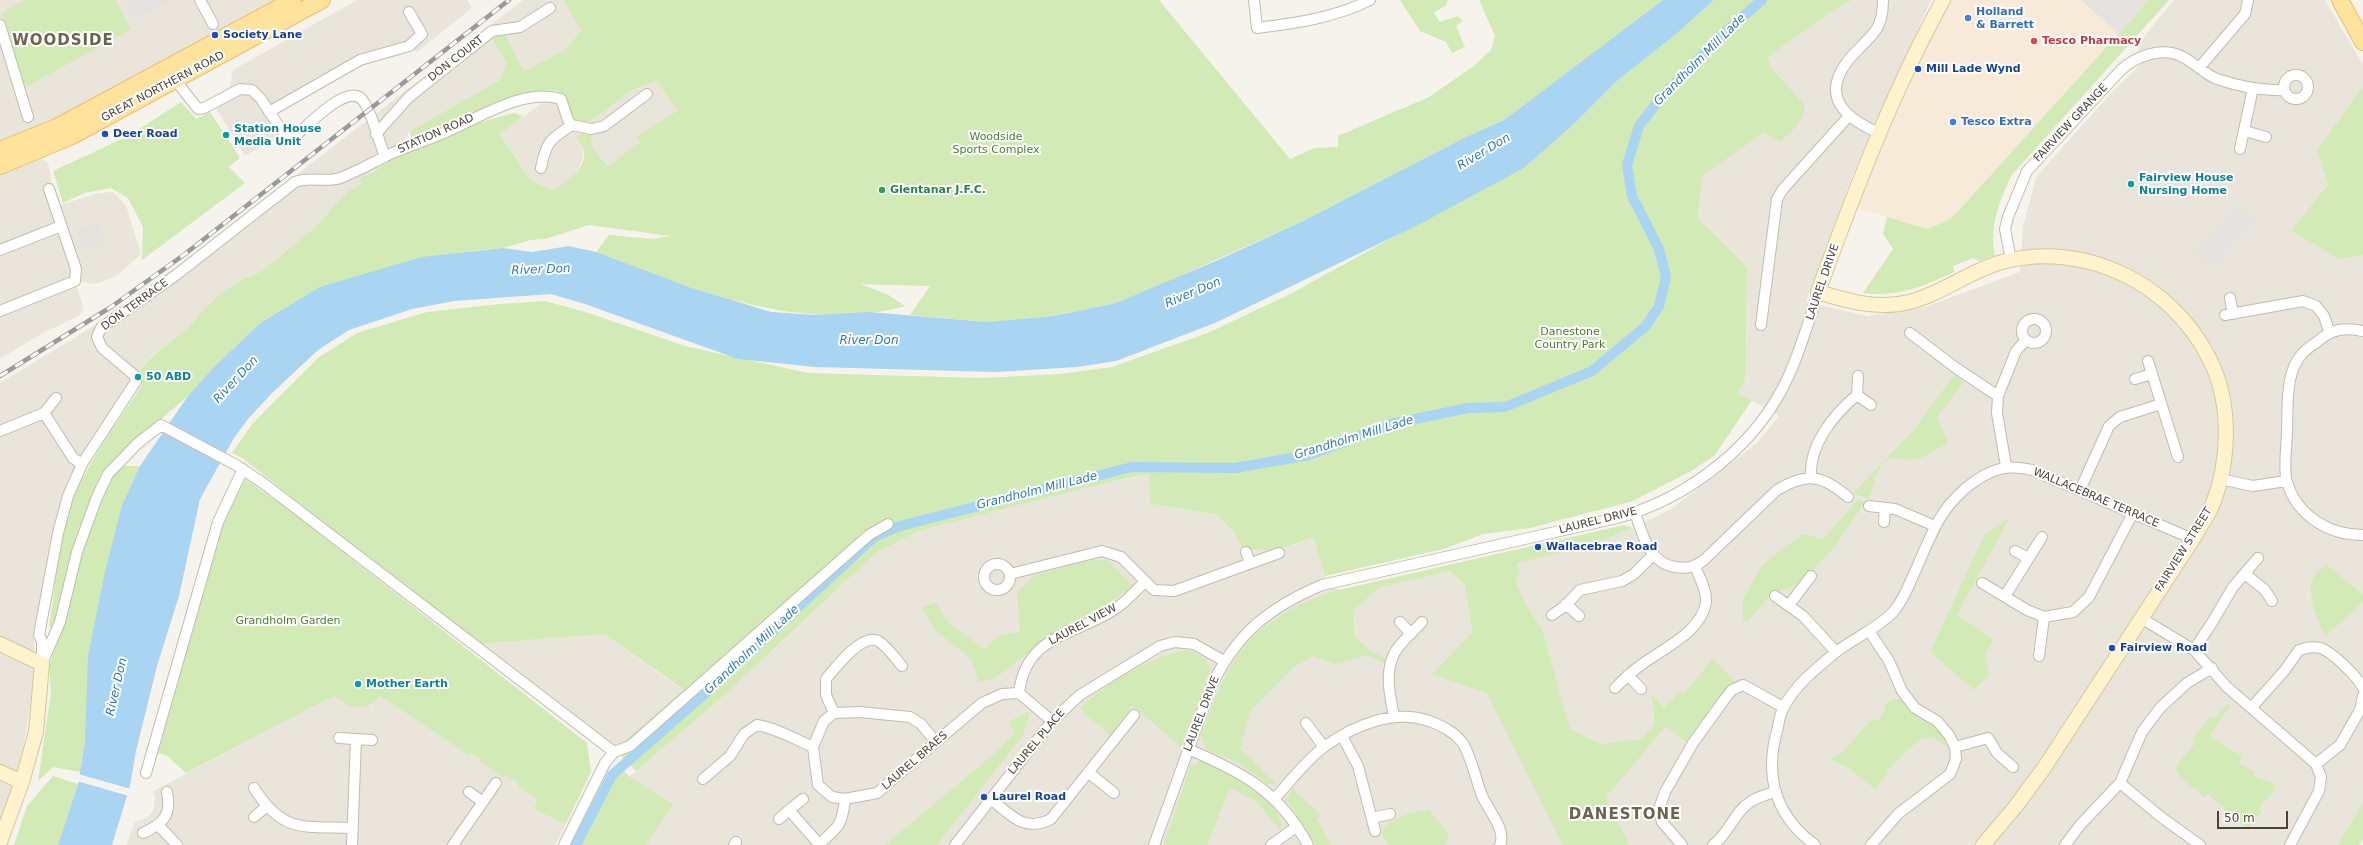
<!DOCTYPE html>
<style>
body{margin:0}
#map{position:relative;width:2363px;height:845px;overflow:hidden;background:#f6f3ec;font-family:"DejaVu Sans",sans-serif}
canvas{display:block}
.scale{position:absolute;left:2217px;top:811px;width:71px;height:18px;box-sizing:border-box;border:2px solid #4b4439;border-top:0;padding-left:5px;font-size:12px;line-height:14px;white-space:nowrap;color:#4b4439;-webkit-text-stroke:3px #fff;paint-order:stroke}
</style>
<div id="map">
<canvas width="2363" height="845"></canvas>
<div class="scale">50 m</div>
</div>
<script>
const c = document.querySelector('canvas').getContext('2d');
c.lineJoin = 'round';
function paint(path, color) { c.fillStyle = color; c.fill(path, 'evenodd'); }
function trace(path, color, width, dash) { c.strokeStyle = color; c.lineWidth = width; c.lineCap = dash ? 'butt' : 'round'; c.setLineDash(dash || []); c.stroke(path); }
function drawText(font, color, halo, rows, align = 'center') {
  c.font = font + ' "DejaVu Sans",sans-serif'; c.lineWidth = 4; c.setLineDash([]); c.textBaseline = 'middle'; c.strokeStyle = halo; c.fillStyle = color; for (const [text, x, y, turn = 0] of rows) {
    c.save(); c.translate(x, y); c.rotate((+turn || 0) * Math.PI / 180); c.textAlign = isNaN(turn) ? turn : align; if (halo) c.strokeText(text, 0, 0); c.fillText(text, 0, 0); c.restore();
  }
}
const residential = new Path2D(`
 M0,0H293L34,153L48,163L53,189L60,205L99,193L113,192L120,199L126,206L141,254L117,276L96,284L75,281L83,307L80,315L41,334L0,359Z
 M357,0H467L472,8L417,52L409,46L360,60L270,112L283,133L245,156L214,105L228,96L233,70Z
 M523,0H563L581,31L563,51L523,71L492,38L506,63L500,80L410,131L392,159L373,172L360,178L362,184L348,191L315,227L260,272L241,280L199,314L188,329L178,337L153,354L139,372L70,475L60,505L34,635L35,673L21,763L0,819V383L89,329L172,271Z
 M1852,0H1931L1853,174L1806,302L1867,316L1925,307L2020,272L2023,227L2036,177L2112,92L2143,62L2138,44L2174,0H2325L2363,65V86L2317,150L2328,185L2292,230L2338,259L2363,255V801L2338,845H589L622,783L717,702L876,553L921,530L1118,480L1150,474V504L1215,514L1233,531L1243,549L1256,551L1296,545L1313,537L1325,576L1340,592L1450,571L1517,562L1587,546L1633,528L1671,509L1758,442L1779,416L1738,393L1747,267L1698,218L1702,176L1804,104L1771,67L1768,57L1825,16Z
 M658,81L677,111L636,136L640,142L608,166L593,149L591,134L576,137L584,150L582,161L573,178L553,191L534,182L528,176L500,133L559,91L588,123L632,90Z
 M604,634L683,690L616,748L478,644Z
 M334,696L341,703L360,708L372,705L380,696L468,755L472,754L480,759L503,777L507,776L517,782L518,786L535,798L536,804L533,809L566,824L555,845H126L135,822L148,817L153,811L155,798L153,791Z`);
const commercial = new Path2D(`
 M1947,0H2149L1951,219L1928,229L1856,208Z`);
const green = new Path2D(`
 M24,0H115L131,29L28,86L22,82L1,13Z
 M563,0H1159L1290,159L1315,148L1338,147V136L1429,97L1475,65L1491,50L1495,36L1479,0H1663L1504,120L1466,137L1303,221L1155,287L1116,303L1054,316L987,322L910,315L930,286L860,284L887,294L905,306C801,335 692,289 596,252L609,235L653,239L670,236L589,225L545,239L531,240L503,248L471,251L259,324L213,368L188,396L144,434L104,474L91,498L73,552L55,626L49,627C56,584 58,536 75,495C92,456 119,420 142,385L139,372L153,355L188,329L199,314L217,297L241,280L260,272L280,256L315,227L348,191L361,184L360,178L373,172L392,159L470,125L514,113L523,116L500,134L528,176L534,182L553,191C566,182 587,169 584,150C583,146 578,141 576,137L582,133L591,134L593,149L608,166L640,142L636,136L677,111L657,81L632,90L588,123L572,119L566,100L559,91C517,84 451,125 412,142L410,131L500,80L506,63L492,38L505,34L523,71L563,51L581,31Z
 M1400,0H1448L1446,5L1434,13L1440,22L1458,16L1463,21L1456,26L1465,47L1452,53L1446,42L1420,31Z
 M1714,0H1852L1825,16L1768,57L1771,67L1804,104C1807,120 1791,131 1781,142L1765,132L1702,176L1698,218L1747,267L1745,379L1738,393L1752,400L1715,455L1693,470L1633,501L1530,528L1483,534L1444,549L1325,576L1313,537C1292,547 1266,553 1243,549L1233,531L1215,514L1150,504L1149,474L1118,480L921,530L876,553L717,702L636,771L622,757L616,748L683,690L676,684L604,634L478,644L241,457L232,453L252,424L318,358L357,333L427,312L500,304L545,301L589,313L685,346L808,373L982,378L1060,374L1112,367L1210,332L1292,293L1468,196L1524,168L1574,124L1618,80L1675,35Z
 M2149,0H2169L2011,176C1999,203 1989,226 1995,255L1979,261L1973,258L1953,266L1954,272C1924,287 1897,297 1863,293L1893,249L1883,234L1887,217L1928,229L1951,219Z
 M2363,86V255L2338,259L2291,230L2328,185L2317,150Z
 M181,102L196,119L210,112L240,158L229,167L245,183L142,260L143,227L128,198L111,188L84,193L63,203L53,171L128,136Z
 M1954,375L1964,382L1937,417L1948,443C1938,448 1927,456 1917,459C1909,461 1901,458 1893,458C1878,458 1873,488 1869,499L1853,493L1913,431Z
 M122,466H140L122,505L80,772L53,767L38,781L51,693L49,665L63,628L78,565L100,499L109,478Z
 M245,479L288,509L587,743L591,772L566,824L533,809L536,804L535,798L518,786L517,782L507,776L503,777L481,763L480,759L472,754L468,755L380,696C368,713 348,710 334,696L186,773L167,756L158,753L222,527Z
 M1858,500L1865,502L1836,545L1806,577L1789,589L1773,592L1748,621H1743V599L1762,565L1803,534L1823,539Z
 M2009,518L1957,615L1993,639L1985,656L1989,675L1974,690L1930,652L1985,534Z
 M1624,525L1633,528L1587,546L1517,563L1520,575L1515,580L1524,601L1542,630L1570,729L1600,744L1641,739L1655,724L1652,695L1664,708L1681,691L1684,693L1713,659L1735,682L1699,724L1686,742L1666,726L1606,797L1629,845H1563L1487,693L1432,674L1473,632L1465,585L1450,571L1379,587L1353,611L1355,637L1369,650L1386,658L1384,663L1368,655L1335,664L1313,656L1295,666L1250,711L1240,749L1276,784H1268L1239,763L1207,750L1201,736C1229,656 1248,624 1330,592Z
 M1106,559L1133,586L1106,605L1061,628L994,679L979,682L971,659L934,629L922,607L935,602L947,621L984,649L1001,635L1020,632L1017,592L1035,575L1083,562Z
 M2326,564L2363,595V601L2325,637C2319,621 2306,595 2313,578C2315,573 2322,568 2326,564Z
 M1189,650L1206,659L1210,670L1181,747L1132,705L1111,736L1080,709C1101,686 1157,652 1189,650Z
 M1893,699L1903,700L1919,716L1944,733L1950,750L1933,736L1920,739L1886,771L1887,774L1875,789L1849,768L1830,759L1844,751L1870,721L1878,720L1886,709L1883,705Z
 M2227,704L2230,707L2217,723L2210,737L2242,756L2239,763L2255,772L2254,776L2272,783L2276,788L2259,808L2262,811L2247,829L2208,794L2204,797L2180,777L2175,767L2195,744L2194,737L2210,717L2213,719Z
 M1028,712L1029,716L1023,735L937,845H885L1000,749L1015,732L1008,722Z
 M1201,761C1221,771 1291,802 1280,830L1256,801L1230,788L1207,845H1164L1190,767Z
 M622,769L631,778L673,804L646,845H579L614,777Z
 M53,776L78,784L58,845H14L27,806Z
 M1292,788L1321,815L1317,819L1331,845H1316L1287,800Z
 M2363,801V839L2359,845H2338Z
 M1429,809L1449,836L1444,845H1389L1381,832C1392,815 1411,814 1429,809Z`);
const parking = new Path2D(`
 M128,0H172L133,20L124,2Z
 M2081,0H2149L2119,34Z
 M2235,206L2253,221L2212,268L2195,254Z
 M99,222L106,245L85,252L77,230Z`);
const water = new Path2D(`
 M1663,0H1714L1675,35L1618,80L1574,124L1524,168L1416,226L1215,323L1116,361L1077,367L996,372L815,367L738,359L585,304L551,294L454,301L412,309L349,330L318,350L272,393L248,419L234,438L200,499L179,596L157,666L136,751L130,786L112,845H58L78,784L85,741L88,656L105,572L122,505L140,466L188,396L213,368L259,324L320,287L422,257L503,248L532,252L569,246L596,252L689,287L771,312L816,315L869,312L987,322L1054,316L1116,303L1218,260L1303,221L1466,137L1504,120Z`);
const pier = new Path2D(`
 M78,774L131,789L129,796L77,781Z`);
const canal = new Path2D(`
 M576,845L612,775L700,698L874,537L900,526L1132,467L1235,468L1309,455L1391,424L1468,408L1505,407L1592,371L1646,326L1659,306L1666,277L1659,249L1632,196L1627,165L1639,126L1659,100L1724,33L1762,0`);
const street = new Path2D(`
 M200,0L213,24
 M1254,0L1257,28C1297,23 1334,18 1370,0
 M0,25L28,117
 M2199,68L2245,14L2248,0
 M2284 87a12 12 0 1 1 24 0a12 12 0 1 1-24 0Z
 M174,75L180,86L198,109L204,108L240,89L252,90L261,99L286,137L295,136C308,126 350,79 364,102C374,118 378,139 385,157
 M269,112L360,60L409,46L422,34L409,12
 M2245,131L2266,137
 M1879,133C1847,119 1820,98 1847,62C1856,50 1868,41 1876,30C1882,21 1883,10 1883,0
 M376,134L409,97L492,31L520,27L550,8
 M2240,149L2253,88
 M541,168C546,142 550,139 572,125
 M0,250L61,226
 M2011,260L2005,229L2008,217L2027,171L2121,70C2136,56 2161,47 2181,56C2194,62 2204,74 2217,79C2238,86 2262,91 2284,90
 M2230,298L2233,314
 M0,311L75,281L76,269L49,189
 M2225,315L2303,301L2316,306L2324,316L2329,331
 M2022 331a12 12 0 1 1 24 0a12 12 0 1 1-24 0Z
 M1761,325L1777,199L1783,189L1848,117
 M2363,331C2345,327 2332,329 2318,341C2313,345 2306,349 2302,354C2285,372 2288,407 2287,430C2287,444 2283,470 2287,482C2297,516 2329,535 2363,535
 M1910,333L1956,368L1998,396
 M2148,361L2178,457
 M2135,379L2152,374
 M1857,395L1871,405
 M44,413L56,398
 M0,431L44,413L73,458L82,464
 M2006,466L1997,413L1998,396L2016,351L2026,340
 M1811,476C1809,445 1834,414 1857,395L1858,376
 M2220,479L2253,486L2286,481
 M2080,490L2109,426L2120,417L2161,404
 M1869,506L1895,509L1935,526
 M1635,513C1643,535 1649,563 1675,567C1687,569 1695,567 1704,560L1777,490C1807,472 1822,475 1848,497
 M1884,522L1885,508
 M2015,551L2028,558
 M1246,552L1250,563
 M984 577a13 13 0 1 1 26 0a13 13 0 1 1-26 0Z
 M1010,574L1102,551L1121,557L1154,590L1174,591L1279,553
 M2245,574L2265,590L2272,601
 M1982,583L2027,610L2044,617L2073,612L2089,597L2133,513
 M1775,596L1803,616L1836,652
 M2005,596L2042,537
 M1566,604L1579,616
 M1789,605L1811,576
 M1552,615L1565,606L1580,590L1622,581L1634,574L1653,555
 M2141,618L2194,650L2227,687L2316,764L2321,777L2319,791L2290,845
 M1400,622L1411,634
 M1869,631L1889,661L1902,691L1915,708L1937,721L1949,735L1955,747L1956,759L1950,774L1898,814L1871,845
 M2194,650L2213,621L2233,587L2258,558
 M2039,656L2044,617
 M44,659L60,622L77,552L97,497L108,474L137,444L161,425L236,465L263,483L614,752
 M42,664V641L39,635L58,533L68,496L82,464L136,381L134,375L102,348L97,337L101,328L176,275L295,182C309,176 326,183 340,178C356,172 370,164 384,157C402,148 423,142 441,134C476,120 523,87 561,99L568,120L572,125L591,129L604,126L647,94
 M1628,675L1641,689
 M1615,688C1623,680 1631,672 1641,665C1662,649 1702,632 1706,602C1707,590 1699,577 1695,566
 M1019,693C1026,633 1077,636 1118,607C1128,600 1136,590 1145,582
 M1019,693L1052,721
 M2252,707L2285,670L2299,650C2306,648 2313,646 2321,648C2333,653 2357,676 2363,688
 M834,713L826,695V679C835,668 862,633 878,641C887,646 895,658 902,666
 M1394,717C1390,696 1384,672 1395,652C1402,641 1414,631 1422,622
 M1306,723L1324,747
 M1342,736L1358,766L1375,831
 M339,738L372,740
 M936,742L921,724L910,717L860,712L834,713L824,721L813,747L818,785L832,797L845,799L877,793L936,742L982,703L1002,694L1019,693
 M1955,747L1988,738L1997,753L2013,767
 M1188,749C1242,772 1279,791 1308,845
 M2316,764L2340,745L2360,710L2363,696
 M146,773L218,522L243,469
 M1089,773L1114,793
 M703,779L730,756L744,734L757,725C776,728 795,739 813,747
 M2120,783L2161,817L2200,845
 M254,788C283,834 304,826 353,828
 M469,792L483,802
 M803,799L789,810L819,844
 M991,799C1011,815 1024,833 1051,819L1134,715
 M1274,799C1290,782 1306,760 1324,747C1354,725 1394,709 1429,721C1442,726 1453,731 1462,742C1470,753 1476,779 1481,793C1486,808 1507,829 1500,845
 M254,817L266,807
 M1372,818L1390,814
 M779,819L789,810
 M159,826L177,845
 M143,833C163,824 172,815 167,792
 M352,845L356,739
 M453,845L496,783
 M564,845L605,763L614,752L630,746L869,535L888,524
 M734,845L736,842
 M818,845C838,827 842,827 845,799
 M955,845L1052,721L1080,695L1160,646L1175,642L1194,644L1224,661
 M1154,845L1211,687C1236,634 1268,608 1322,585L1617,518C1689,498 1758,445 1789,375C1801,349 1809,320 1818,292
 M1271,845L1296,827
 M1682,845L1662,822L1659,809L1665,792L1693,743L1724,700L1732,690L1743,685L1783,707
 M1713,845C1729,834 1734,812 1750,802C1757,797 1766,795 1774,792
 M1815,845C1774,815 1764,774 1778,727C1779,721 1780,713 1784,707C1794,686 1818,667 1836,652C1854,638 1877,629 1893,612C1903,601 1907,589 1913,576C1931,537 1938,507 1975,481C1996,467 2008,465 2032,470L2193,539
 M2065,845L2081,824L2120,783L2142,732L2160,708L2187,683L2212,668`);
const secondary = new Path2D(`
 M1943,0C1892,93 1854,193 1818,292C1847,301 1879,310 1909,302C1942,294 1969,271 2002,262C2084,240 2171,283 2209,358C2232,402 2230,461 2212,506C2207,517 2199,528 2193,539L2044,768L2016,806L1983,845
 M0,644L42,664L36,732L22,782L0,842
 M0,772L22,782`);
const primary = new Path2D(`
 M2340,0L2363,42
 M0,150L57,127L293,0
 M0,166L72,136L322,0`);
const rail = new Path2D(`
 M0,376L111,307L185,254L509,0`);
const markers = [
 [1968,18,4,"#3f7fe0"],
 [215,35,4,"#1a4fb4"],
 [2034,41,4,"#e0444e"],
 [1918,69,4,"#1a4fb4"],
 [1953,122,4,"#3f7fe0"],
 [105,134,4,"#1a4fb4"],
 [226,135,4,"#0f9aa8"],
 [2131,184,4,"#0f9aa8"],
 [882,190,4,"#2e9e5b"],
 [138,377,4,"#0f9aa8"],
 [1538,547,4,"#1a4fb4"],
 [2112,648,4,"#1a4fb4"],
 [358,684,4,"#0f9aa8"],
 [984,797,4,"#1a4fb4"]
];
const shopNames = [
 ["Holland",1976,12],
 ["& Barrett",1976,25],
 ["Tesco Extra",1961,122]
];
const transitNames = [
 ["Society Lane",223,35],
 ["Mill Lade Wynd",1926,69],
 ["Deer Road",113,134],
 ["Wallacebrae Road",1546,547],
 ["Fairview Road",2120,648],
 ["Laurel Road",992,797]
];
const healthNames = [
 ["Tesco Pharmacy",2042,41]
];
const streetNames = [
 ["DON COURT",456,59,-38],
 ["GREAT NORTHERN ROAD",163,87,-28],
 ["FAIRVIEW GRANGE",2071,123,-47],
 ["STATION ROAD",436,134,-24],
 ["LAUREL DRIVE",1823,282,-71],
 ["DON TERRACE",135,305,-36],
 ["WALLACEBRAE TERRACE",2096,498,23],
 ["LAUREL DRIVE",1598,521,-14],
 ["FAIRVIEW STREET",2184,550,-58],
 ["LAUREL VIEW",1083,625,-28],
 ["LAUREL DRIVE",1202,714,-69],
 ["LAUREL PLACE",1037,742,-50],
 ["LAUREL BRAES",915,761,-41]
];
const cultureNames = [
 ["Station House",234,129],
 ["Media Unit",234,142],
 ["Fairview House",2139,178],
 ["Nursing Home",2139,191],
 ["50 ABD",146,377],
 ["Mother Earth",366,684]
];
const parkNames = [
 ["Woodside",996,137],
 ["Sports Complex",996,150],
 ["Danestone",1570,332],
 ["Country Park",1570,345],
 ["Grandholm Garden",288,621]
];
const leisureNames = [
 ["Glentanar J.F.C.",890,190]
];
const waterNames = [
 ["Grandholm Mill Lade",1700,60,-45],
 ["River Don",1484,152,-31],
 ["River Don",541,270,-2],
 ["River Don",1193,293,-23],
 ["River Don",869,341],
 ["River Don",236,380,-47],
 ["Grandholm Mill Lade",1354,438,-17],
 ["Grandholm Mill Lade",1037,491,-14],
 ["Grandholm Mill Lade",752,650,-43],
 ["River Don",117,687,-77]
];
const districtNames = [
 ["WOODSIDE",63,41],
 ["DANESTONE",1625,815]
];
paint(residential, '#eae5da');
paint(commercial, '#f7ead8');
paint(green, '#d2eab5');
paint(parking, '#e5e3e0');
paint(water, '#a9d4f2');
paint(pier, '#f6f3ec');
trace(canal, '#a9d4f2', 10);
trace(street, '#c2bbae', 12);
trace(secondary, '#d6c79b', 16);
trace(primary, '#e6c16a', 18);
trace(street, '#fff', 10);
trace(secondary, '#fff3cd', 14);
trace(primary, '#ffe39c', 16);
trace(rail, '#9a9a9a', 4.5);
trace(rail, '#fff', 3, [9]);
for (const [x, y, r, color] of markers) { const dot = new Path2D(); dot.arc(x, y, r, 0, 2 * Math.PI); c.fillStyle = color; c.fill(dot); trace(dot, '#fff', 1.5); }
drawText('bold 11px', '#366cbe', '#fff', shopNames, 'left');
drawText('bold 11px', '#164399', '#fff', transitNames, 'left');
drawText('bold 11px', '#be3a42', '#fff', healthNames, 'left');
drawText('11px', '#4b4439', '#fff', streetNames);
drawText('bold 11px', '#0d838f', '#fff', cultureNames, 'left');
drawText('11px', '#4a7f2a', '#fff', parkNames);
drawText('bold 11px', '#27864d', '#fff', leisureNames, 'left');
drawText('italic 12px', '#2e7ab2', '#fff', waterNames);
c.letterSpacing = '1px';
drawText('bold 15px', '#6e6250', '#fff', districtNames);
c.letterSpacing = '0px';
</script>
